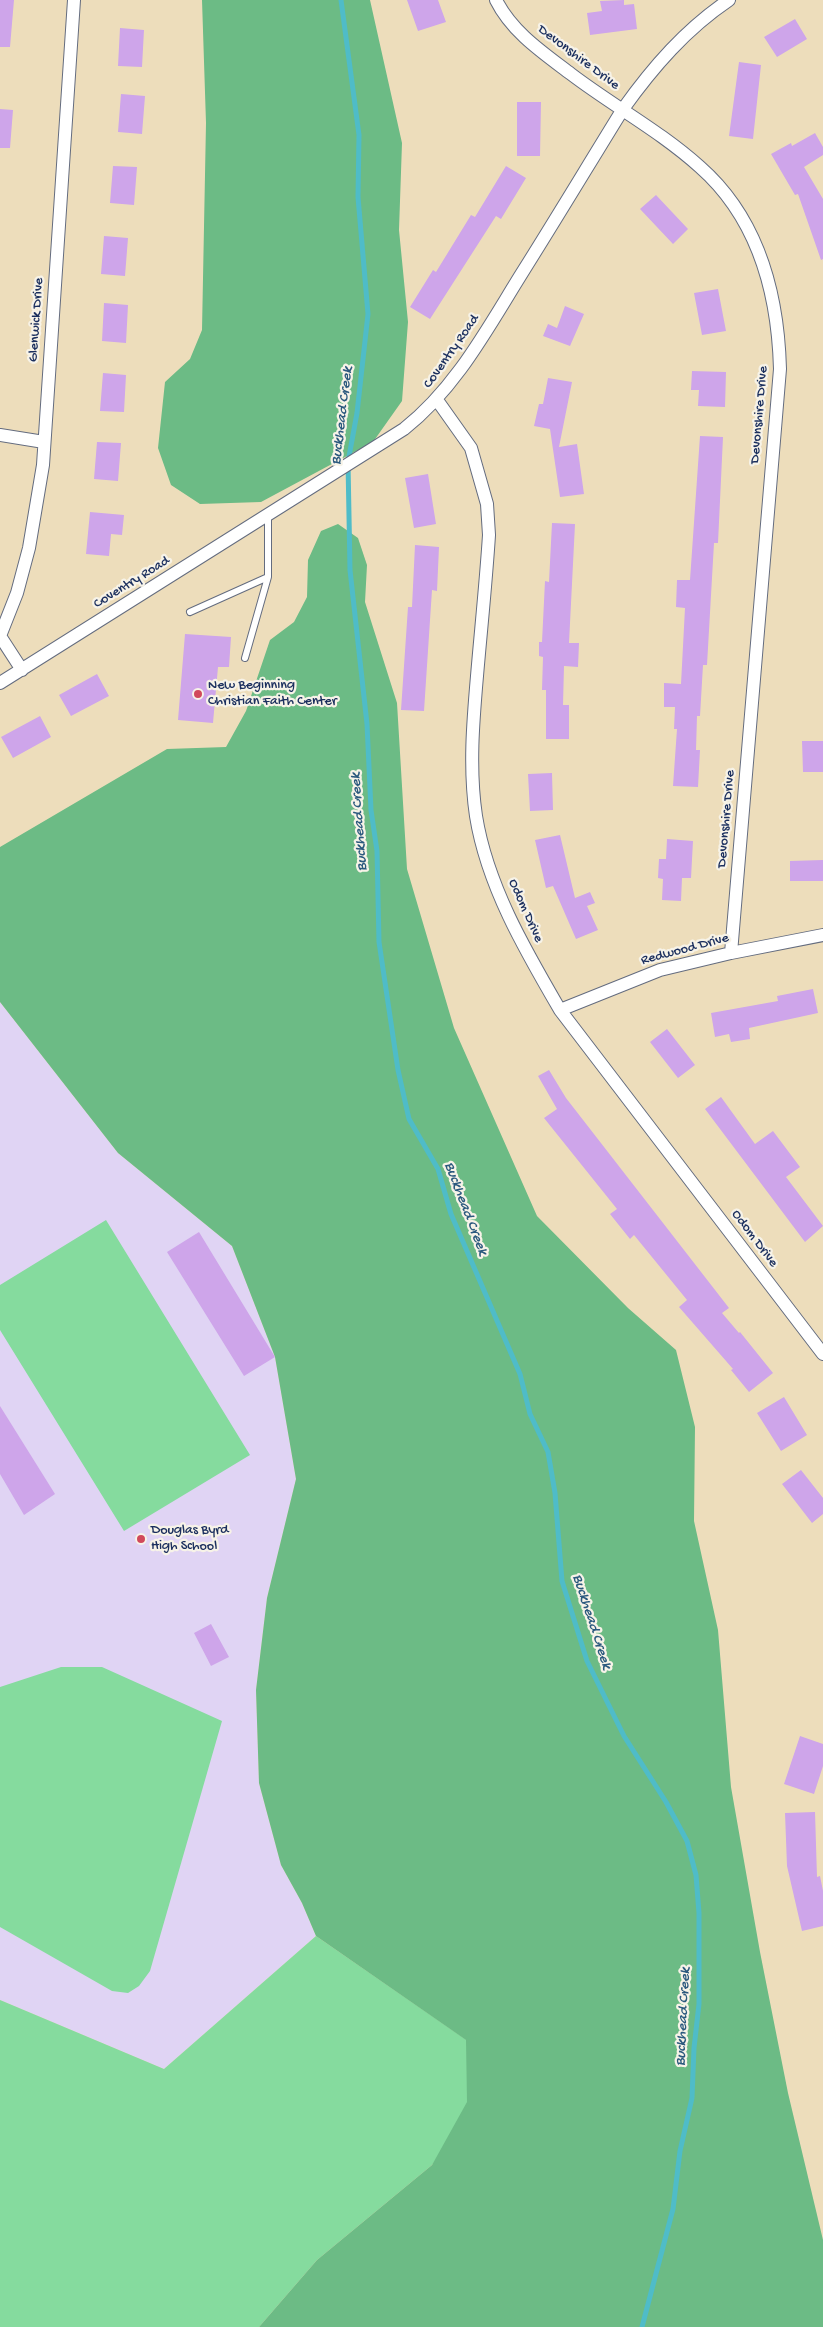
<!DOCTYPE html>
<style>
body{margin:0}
canvas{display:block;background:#edddbb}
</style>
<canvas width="823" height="2327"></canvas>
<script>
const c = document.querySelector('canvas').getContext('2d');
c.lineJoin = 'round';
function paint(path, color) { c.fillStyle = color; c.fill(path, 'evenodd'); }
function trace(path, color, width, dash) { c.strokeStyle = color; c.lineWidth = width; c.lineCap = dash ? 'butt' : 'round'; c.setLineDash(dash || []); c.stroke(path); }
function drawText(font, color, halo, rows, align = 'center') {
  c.font = font + ' "Gochi Hand",sans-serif'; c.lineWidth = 4.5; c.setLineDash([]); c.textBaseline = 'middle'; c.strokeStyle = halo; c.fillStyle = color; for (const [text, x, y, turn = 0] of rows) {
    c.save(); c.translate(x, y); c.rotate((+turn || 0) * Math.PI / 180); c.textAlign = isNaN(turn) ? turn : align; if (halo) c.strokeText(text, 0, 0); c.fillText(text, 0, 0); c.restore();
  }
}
const built = new Path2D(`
 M0,1002L118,1153L232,1246L275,1357L296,1479L267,1598L256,1690L259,1783L281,1865L302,1903L316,1936L164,2069L0,2000Z`);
const green = new Path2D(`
 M106,1220L250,1455L124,1531L0,1330V1285Z
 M61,1667H102L222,1721L150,1971L139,1986L128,1993L112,1991L0,1927V1687Z
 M316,1936L481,2050L483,2099L432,2165L317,2260L259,2327H0V2000L164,2069Z`);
const forest = new Path2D(`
 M202,0H370L402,143L399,230L408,322L402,401L373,442L261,502L200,504L171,485L158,448L165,382L190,359L202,330L206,123Z
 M338,524L358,538L367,565L365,602L397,703L407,869L454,1028L537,1216L628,1308L676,1350L695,1427L694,1521L718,1630L731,1787L760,1952L788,2093L823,2240V2327H259L317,2260L432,2165L467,2102L466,2040L316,1936L302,1903L281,1865L259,1783L256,1690L267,1598L296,1479L275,1357L232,1246L118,1153L0,1002V847L167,749L226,747L246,711L270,640L294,622L307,597L308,560L321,531Z`);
const stream = new Path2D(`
 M341,0L359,135L358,197L368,314L357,413L348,462L350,570L367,724L371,810L377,851L379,942L398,1070L409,1119L438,1169L451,1214L520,1374L530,1414L548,1452L555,1493L562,1581L587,1661L624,1736L666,1802L687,1841L696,1875L699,1913V2004L694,2048L692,2098L680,2151L673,2209L642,2327`);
const building = new Path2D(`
 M0,0H14L10,47H0Z
 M407,0H438L446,22L418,31Z
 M624,0V5L634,4L637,29L590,35L587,13L602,11L600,1Z
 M795,19L807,39L777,57L764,37Z
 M120,28L144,30L142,67L118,66Z
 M739,62L761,65L753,139L729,136Z
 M121,94L145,96L142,134L118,132Z
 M517,102H541L540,156H517Z
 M0,109L13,110L10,148H0Z
 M815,133L823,147V155L804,167L823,199V259L821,260L798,194L795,195L771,154L791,143L792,146Z
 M113,166L137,167L134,205L110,203Z
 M506,166L526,178L501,219L496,216L430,319L410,307L433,270L436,272L471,215L475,217Z
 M656,195L688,229L673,244L640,209Z
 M104,236L128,238L125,276L101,274Z
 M718,289L726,331L702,335L694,293Z
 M104,303L128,305L126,343L102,341Z
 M565,306L584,314L570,346L543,336L548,324L557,328Z
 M692,371L726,372L725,407L698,406L699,390H691Z
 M103,373L126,375L124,412L100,411Z
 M548,378L572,382L559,447L577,444L584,494L560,497L550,429L534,426L539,404H543Z
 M700,436L723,437L718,543H714L707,665H703L700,716H697L696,750H700L698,787L673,786L677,729H674L675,707H664V683L681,684L685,608L676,607L677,580H690Z
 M97,442L121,443L118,481L94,479Z
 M428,474L436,524L414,528L405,478Z
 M90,512L124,515L122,535L111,534L109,556L86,554Z
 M552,523L575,524L569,643H579L578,667L564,666L563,705H569V739H546V690H542L543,657L539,656V642H542L545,581L549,582Z
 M415,545L439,547L437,591L432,590L424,711L401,710L408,607H412Z
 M185,634L231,637L229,667H218L213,723L178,720Z
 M97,674L109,696L71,716L59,695Z
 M40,716L51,737L13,758L1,737Z
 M802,741H823V772H803Z
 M552,773L553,810L530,811L528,774Z
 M560,835L575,898L590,892L595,903L587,906L598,930L576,939L553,886L546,888L535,840Z
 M667,839L693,841L691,878H682L681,901L662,900L663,879L658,878L659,859H666Z
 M823,860V881H790V861Z
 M813,989L818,1013L749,1028L750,1039L731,1042L729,1034L715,1037L711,1013L778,1001L777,996Z
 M667,1029L695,1065L678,1078L650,1042Z
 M549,1070L566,1098L729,1308L722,1313L739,1333L740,1332L773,1373L749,1392L731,1370L733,1369L679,1307L687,1300L634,1235L630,1239L610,1214L617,1209L544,1118L557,1109L538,1076Z
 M721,1097L755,1144L773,1131L800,1167L786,1177L823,1226L805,1242L705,1109Z
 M199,1232L275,1357L244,1376L167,1252Z
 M784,1397L807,1435L781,1451L757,1413Z
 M0,1406L55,1494L24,1515L0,1474Z
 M801,1470L823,1498V1514L812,1523L782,1484Z
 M211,1624L229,1657L211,1666L194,1633Z
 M800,1736L823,1744V1766L814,1794L784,1784Z
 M815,1812L817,1877L820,1876L823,1891V1926L802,1931L787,1866L785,1813Z`);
const service = new Path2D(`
 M190,612L268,577V515
 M245,658L268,577`);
const minor = new Path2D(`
 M496,0C512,32 542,52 571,74C613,106 660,131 700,167C759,219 778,294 780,369L731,953
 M437,400L471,448L487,504L489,535C486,582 481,629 477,676C473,722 469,769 476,816C487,885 525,950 560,1010L823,1354
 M0,435L44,442
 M22,670L0,636L17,593L29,548L43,465L74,0
 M0,683L404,429C456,388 487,329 522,273C556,219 589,164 623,109C653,67 686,29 729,0
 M560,1010L660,970L731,953L823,935`);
const markers = [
 [198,694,5,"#d1495b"],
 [141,1539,5,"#d1495b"]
];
const streetNames = [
 ["Devonshire Drive",578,58,37],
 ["Glenwick Drive",37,320,-86],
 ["Coventry Road",452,352,-55],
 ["Devonshire Drive",760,415,-85],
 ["Coventry Road",132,583,-32],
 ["Devonshire Drive",727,819,-85],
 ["Odom Drive",525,911,66],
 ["Redwood Drive",685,950,-15],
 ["Odom Drive",754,1239,53]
];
const poiNames = [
 ["New Beginning",208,686],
 ["Christian Faith Center",208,702],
 ["Douglas Byrd",151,1531],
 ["High School",151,1547]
];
const waterNames = [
 ["Buckhead Creek",343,416,-83],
 ["Buckhead Creek",360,822,-94],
 ["Buckhead Creek",465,1209,69],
 ["Buckhead Creek",591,1622,72],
 ["Buckhead Creek",684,2017,-87]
];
paint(built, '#e0d4f4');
paint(green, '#85db9e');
paint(forest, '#6cbb85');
trace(stream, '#4fbcc8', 5);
paint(building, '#cea5ea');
trace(service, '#646c7f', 8);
trace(minor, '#646c7f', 14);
trace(service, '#fff', 6);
trace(minor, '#fff', 12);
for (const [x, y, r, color] of markers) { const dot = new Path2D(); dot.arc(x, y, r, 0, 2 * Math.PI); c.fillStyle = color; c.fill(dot); trace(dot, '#f7f3e8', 2); }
drawText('14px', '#1b2f5e', '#f7f3e8', streetNames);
drawText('14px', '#1b2f5e', '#f7f3e8', poiNames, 'left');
drawText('italic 15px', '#2b597e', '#f7f3e8', waterNames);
</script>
